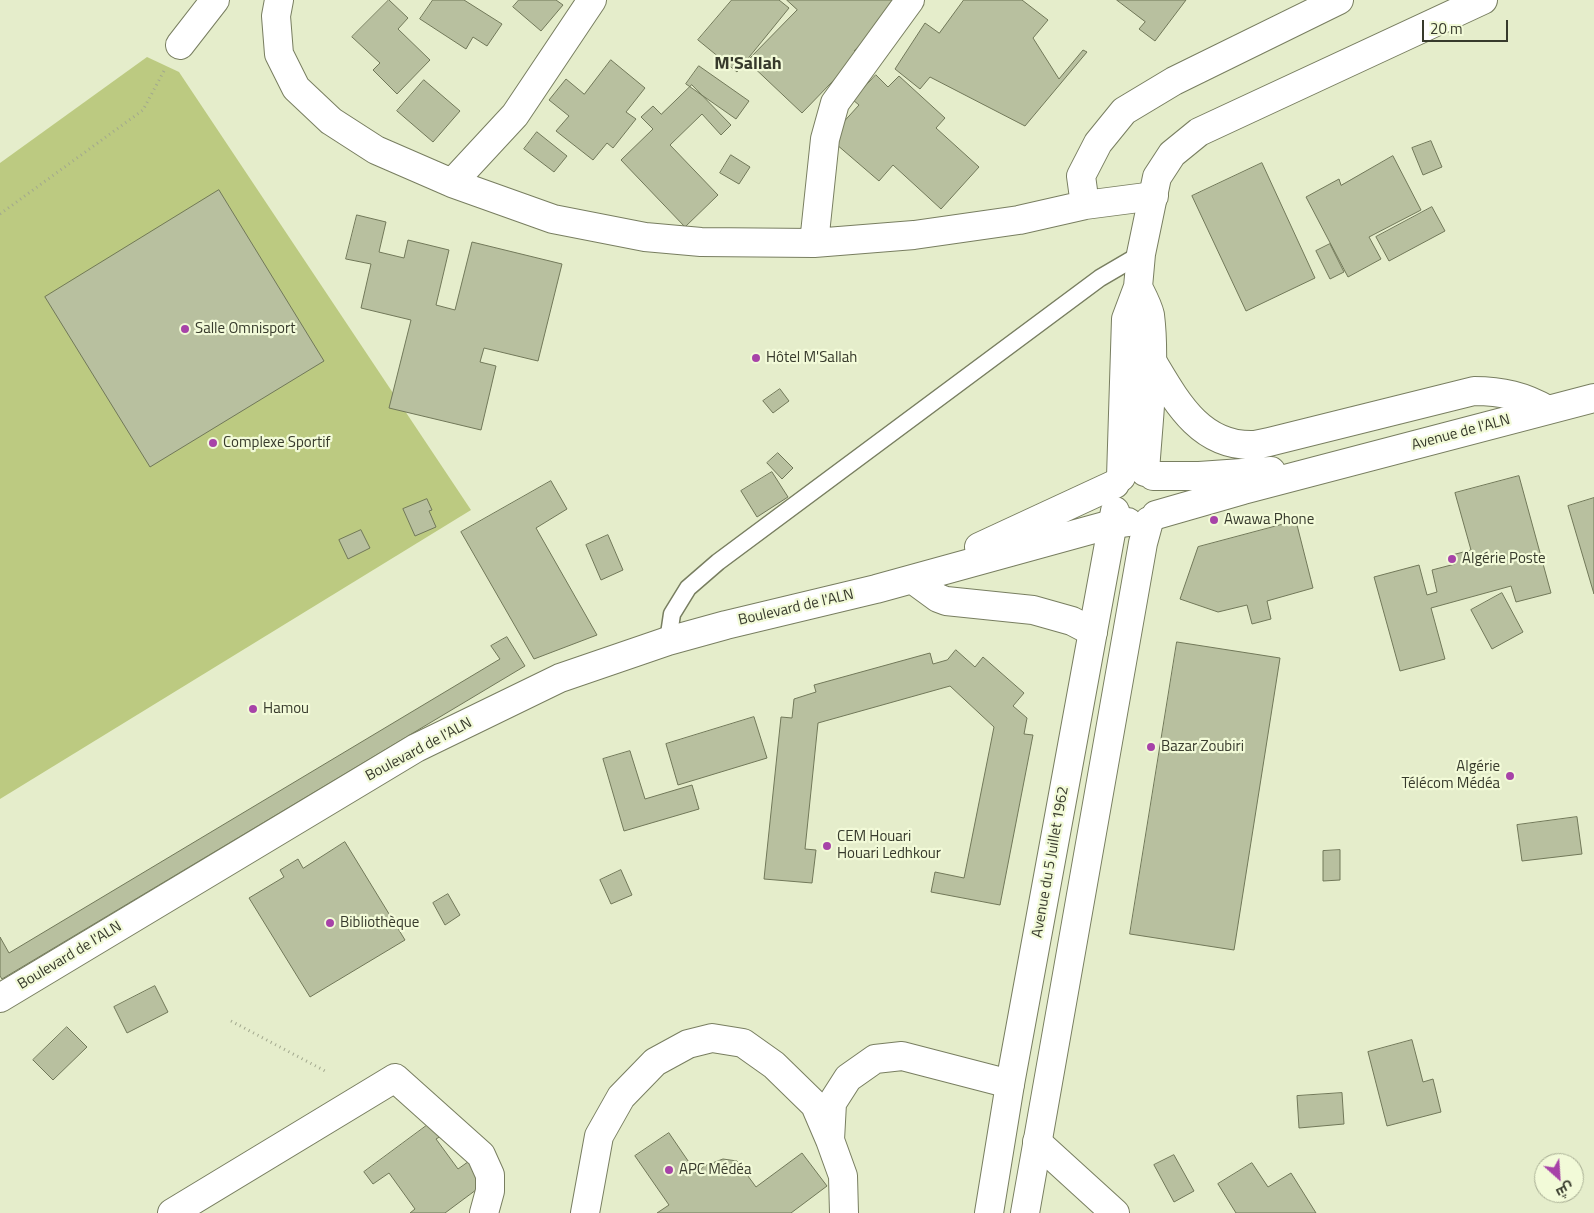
<!DOCTYPE html>
<meta charset="utf-8">
<style>
body{margin:0}
#map{position:relative;width:1594px;height:1213px;overflow:hidden;background:#e5edcb;font-family:"Titillium Web",Cairo,sans-serif}
canvas{display:block}
.north{position:absolute;left:1534px;top:1153px;width:50px;height:50px;box-sizing:border-box;background:#f2fad8;border:1px solid #a7ad93;border-radius:50%;rotate:154deg;font-size:14px;font-weight:700;line-height:20px;text-align:center;color:#373a2c}
.north::after{content:'';display:block;margin:auto;width:18px;height:22px;background:#a743a8;clip-path:polygon(50% 0,100% 100%,50% 72%,0 100%)}
.scale{position:absolute;left:1422px;top:20px;width:86px;height:22px;box-sizing:border-box;border:2px solid #373a2c;border-top:0;padding-left:6px;font-size:15px;line-height:18px;white-space:nowrap;color:#373a2c;-webkit-text-stroke:4px #f2fad8;paint-order:stroke}
</style>
<div id="map">
<canvas width="1594" height="1213"></canvas>
<div class="north">ش</div>
<div class="scale">20 m</div>
</div>
<script>
const c = document.querySelector('canvas').getContext('2d');
c.lineJoin = 'round';
function paint(path, color) { c.fillStyle = color; c.fill(path, 'evenodd'); }
function trace(path, color, width, dash) { c.strokeStyle = color; c.lineWidth = width; c.lineCap = dash ? 'butt' : 'round'; c.setLineDash(dash || []); c.stroke(path); }
function drawText(font, color, halo, rows, align = 'center') {
  c.font = font + ' "Titillium Web",sans-serif'; c.lineWidth = 4.5; c.setLineDash([]); c.textBaseline = 'middle'; c.strokeStyle = halo; c.fillStyle = color; for (const [text, x, y, turn = 0] of rows) {
    c.save(); c.translate(x, y); c.rotate((+turn || 0) * Math.PI / 180); c.textAlign = isNaN(turn) ? turn : align; if (halo) c.strokeText(text, 0, 0); c.fillText(text, 0, 0); c.restore();
  }
}
const green = new Path2D(`
 M147,57L179,72L471,510L0,799V163Z`);
const building = new Path2D(`
 M389,0L408,18L398,29L430,60L397,94L373,70L380,63L352,37Z
 M433,0H464L502,24L487,46L473,37L466,49L420,19Z
 M519,0H556L563,5L541,31L513,7Z
 M732,0H779L789,8L737,72L698,40Z
 M787,0H892L898,6L854,51L859,54L802,113L747,61L797,10Z
 M964,0H1022L1048,20L1033,38L1059,79L1083,50L1087,52L1025,126L930,77L920,89L895,69L925,23L939,33Z
 M1117,0H1186L1155,41L1139,29L1145,22Z
 M611,60L645,88L626,112L636,119L613,148L607,143L593,160L556,131L569,116L549,100L566,79L584,94Z
 M699,66L749,101L736,119L686,84Z
 M876,75L888,87L899,76L945,118L936,128L979,167L941,209L893,165L879,181L829,138L859,105L853,100Z
 M424,80L460,111L433,142L397,111Z
 M692,85L731,125L721,135L702,114L670,145L718,195L685,227L621,160L653,129L641,117L653,106L661,114Z
 M537,132L567,156L554,172L524,149Z
 M1431,141L1442,167L1423,175L1412,148Z
 M731,155L750,167L739,184L720,173Z
 M1393,156L1421,210L1369,237L1381,259L1348,277L1306,197L1339,179L1341,185Z
 M1262,163L1315,278L1246,311L1192,196Z
 M219,190L324,361L150,467L45,297Z
 M1432,207L1445,231L1389,261L1376,237Z
 M357,215L386,222L379,252L404,258L408,240L449,250L436,305L455,310L472,242L562,264L538,361L484,348L480,362L496,366L481,430L389,408L411,320L361,308L371,264L346,259Z
 M1330,244L1344,272L1330,279L1316,251Z
 M780,389L789,401L773,413L763,401Z
 M778,453L793,468L782,479L767,463Z
 M772,472L788,497L757,517L741,491Z
 M1519,476L1551,593L1516,602L1511,586L1431,608L1445,659L1400,671L1374,577L1419,565L1427,595L1437,592L1432,570L1455,564L1452,555L1471,550L1455,493Z
 M551,481L567,509L536,528L597,635L534,659L461,532Z
 M1594,498V594L1568,506Z
 M427,499L432,510L429,511L436,527L415,536L403,509Z
 M1296,521L1313,588L1267,601L1271,619L1252,624L1247,605L1218,612L1180,599L1198,547Z
 M361,530L370,548L348,559L339,540Z
 M608,535L623,570L601,580L586,545Z
 M1502,593L1523,632L1492,649L1471,610Z
 M507,637L525,666L2,979L0,976V937L9,953L500,659L491,646Z
 M1177,642L1280,658L1234,950L1130,934Z
 M956,650L975,667L983,657L1024,693L1013,706L1027,718L1024,734L1033,735L1000,905L931,892L935,872L964,878L994,727L950,686L818,723L805,849L816,850L812,883L764,879L781,717L792,718L794,699L816,692L814,685L930,653L933,664L947,660Z
 M754,717L767,758L678,785L666,744Z
 M630,751L645,799L692,785L699,809L624,831L603,759Z
 M1577,817L1582,854L1522,861L1517,825Z
 M345,842L405,940L310,997L249,898L284,877L280,870L298,859L303,868Z
 M1340,850V880L1323,881V851Z
 M621,870L632,895L611,904L600,880Z
 M448,894L460,915L445,925L433,903Z
 M155,986L168,1012L127,1033L114,1007Z
 M67,1027L87,1047L53,1080L33,1060Z
 M1412,1040L1423,1082L1433,1079L1441,1112L1387,1126L1368,1052Z
 M1342,1093L1344,1124L1299,1128L1297,1096Z
 M433,1121L443,1135L436,1139L458,1169L472,1159L488,1181L445,1213H410L415,1209L389,1173L373,1184L364,1172Z
 M669,1133L697,1174L704,1166L723,1159L737,1161L756,1187L802,1153L827,1186L791,1213H657L669,1205L635,1156Z
 M1174,1155L1194,1191L1174,1202L1154,1165Z
 M1252,1163L1268,1187L1291,1173L1316,1213H1236L1218,1184Z`);
const path = new Path2D(`
 M0,214L143,110L165,69
 M231,1021L327,1072`);
const service = new Path2D(`
 M668,641L672,614L688,588L718,562L1100,278L1141,254`);
const minor = new Path2D(`
 M279,0L276,16L279,54L296,88L331,121L376,150L452,183L553,219L645,237L701,242L814,243L914,235L1019,220L1085,205L1154,196
 M180,45L215,0
 M452,183L515,115L592,0
 M1085,205L1081,176L1098,143L1124,111L1174,81L1339,0
 M814,243L825,139L835,103L910,0
 M1037,1142L1115,1213
 M172,1213L395,1078L481,1155L490,1175V1191L484,1213
 M585,1213L599,1136L621,1097L655,1062L688,1044L712,1038L743,1043L774,1065L815,1105L830,1140
 M844,1213L843,1176L830,1140L832,1103L848,1078L875,1059L902,1056L1010,1084`);
const tertiary = new Path2D(`
 M1138,287C1142,295 1148,306 1150,315C1156,363 1148,423 1145,472
 M1121,477L1126,319L1138,287L1141,254L1157,177L1172,154L1199,132L1483,0`);
const secondary = new Path2D(`
 M989,1213L1010,1084L1115,511
 M1025,1213L1143,543L1149,521`);
const primary = new Path2D(`
 M1152,361C1176,401 1200,447 1254,445C1261,444 1269,442 1277,440L1474,391C1502,391 1524,396 1548,410
 M1153,476H1199L1271,471
 M1156,515L1243,490L1594,398
 M979,547L1115,484
 M912,579L938,598L946,601L1033,610L1072,621L1093,632
 M0,998L416,748L560,678L668,641L726,625L876,589L1112,524L1128,522`);
const markers = [
 [185,329,5,"#a743a8"],
 [756,358,5,"#a743a8"],
 [213,443,5,"#a743a8"],
 [1214,520,5,"#a743a8"],
 [1452,559,5,"#a743a8"],
 [253,709,5,"#a743a8"],
 [1151,747,5,"#a743a8"],
 [1510,776,5,"#a743a8"],
 [827,846,5,"#a743a8"],
 [330,923,5,"#a743a8"],
 [669,1170,5,"#a743a8"]
];
const poiNames = [
 ["Salle Omnisport",195,329],
 ["Hôtel M'Sallah",766,358],
 ["Complexe Sportif",223,443],
 ["Awawa Phone",1224,520],
 ["Algérie Poste",1462,559],
 ["Hamou",263,709],
 ["Bazar Zoubiri",1161,747],
 ["Algérie",1500,767,"right"],
 ["Télécom Médéa",1500,784,"right"],
 ["CEM Houari",837,837],
 ["Houari Ledhkour",837,854],
 ["Bibliothèque",340,923],
 ["APC Médéa",679,1170]
];
const streetNames = [
 ["Avenue de l'ALN",1461,433,-15],
 ["Boulevard de l'ALN",796,608,-13],
 ["Boulevard de l'ALN",419,750,-28],
 ["Avenue du 5 Juillet 1962",1051,862,-80],
 ["Boulevard de l'ALN",70,956,-31]
];
const quarterNames = [
 ["M'Sallah",748,65]
];
paint(green, '#bcca81');
paint(building, '#b8c09f');
trace(building, '#717859', 1);
trace(service, '#787e60', 19);
trace(minor, '#787e60', 30);
trace(tertiary, '#787e60', 30);
trace(secondary, '#787e60', 30);
trace(primary, '#787e60', 30);
trace(path, '#a2a88e', 3, [1, 4]);
trace(service, '#fff', 16);
trace(minor, '#fff', 28);
trace(tertiary, '#fff', 28);
trace(secondary, '#fff', 28);
trace(primary, '#fff', 28);
for (const [x, y, r, color] of markers) { const dot = new Path2D(); dot.arc(x, y, r, 0, 2 * Math.PI); c.fillStyle = color; c.fill(dot); trace(dot, '#f2fad8', 2); }
drawText('15px', '#373a2c', '#f2fad8', poiNames, 'left');
drawText('15px', '#373a2c', '#f2fad8', streetNames);
drawText('bold 18px', '#373a2c', '#f2fad8', quarterNames);
</script>
